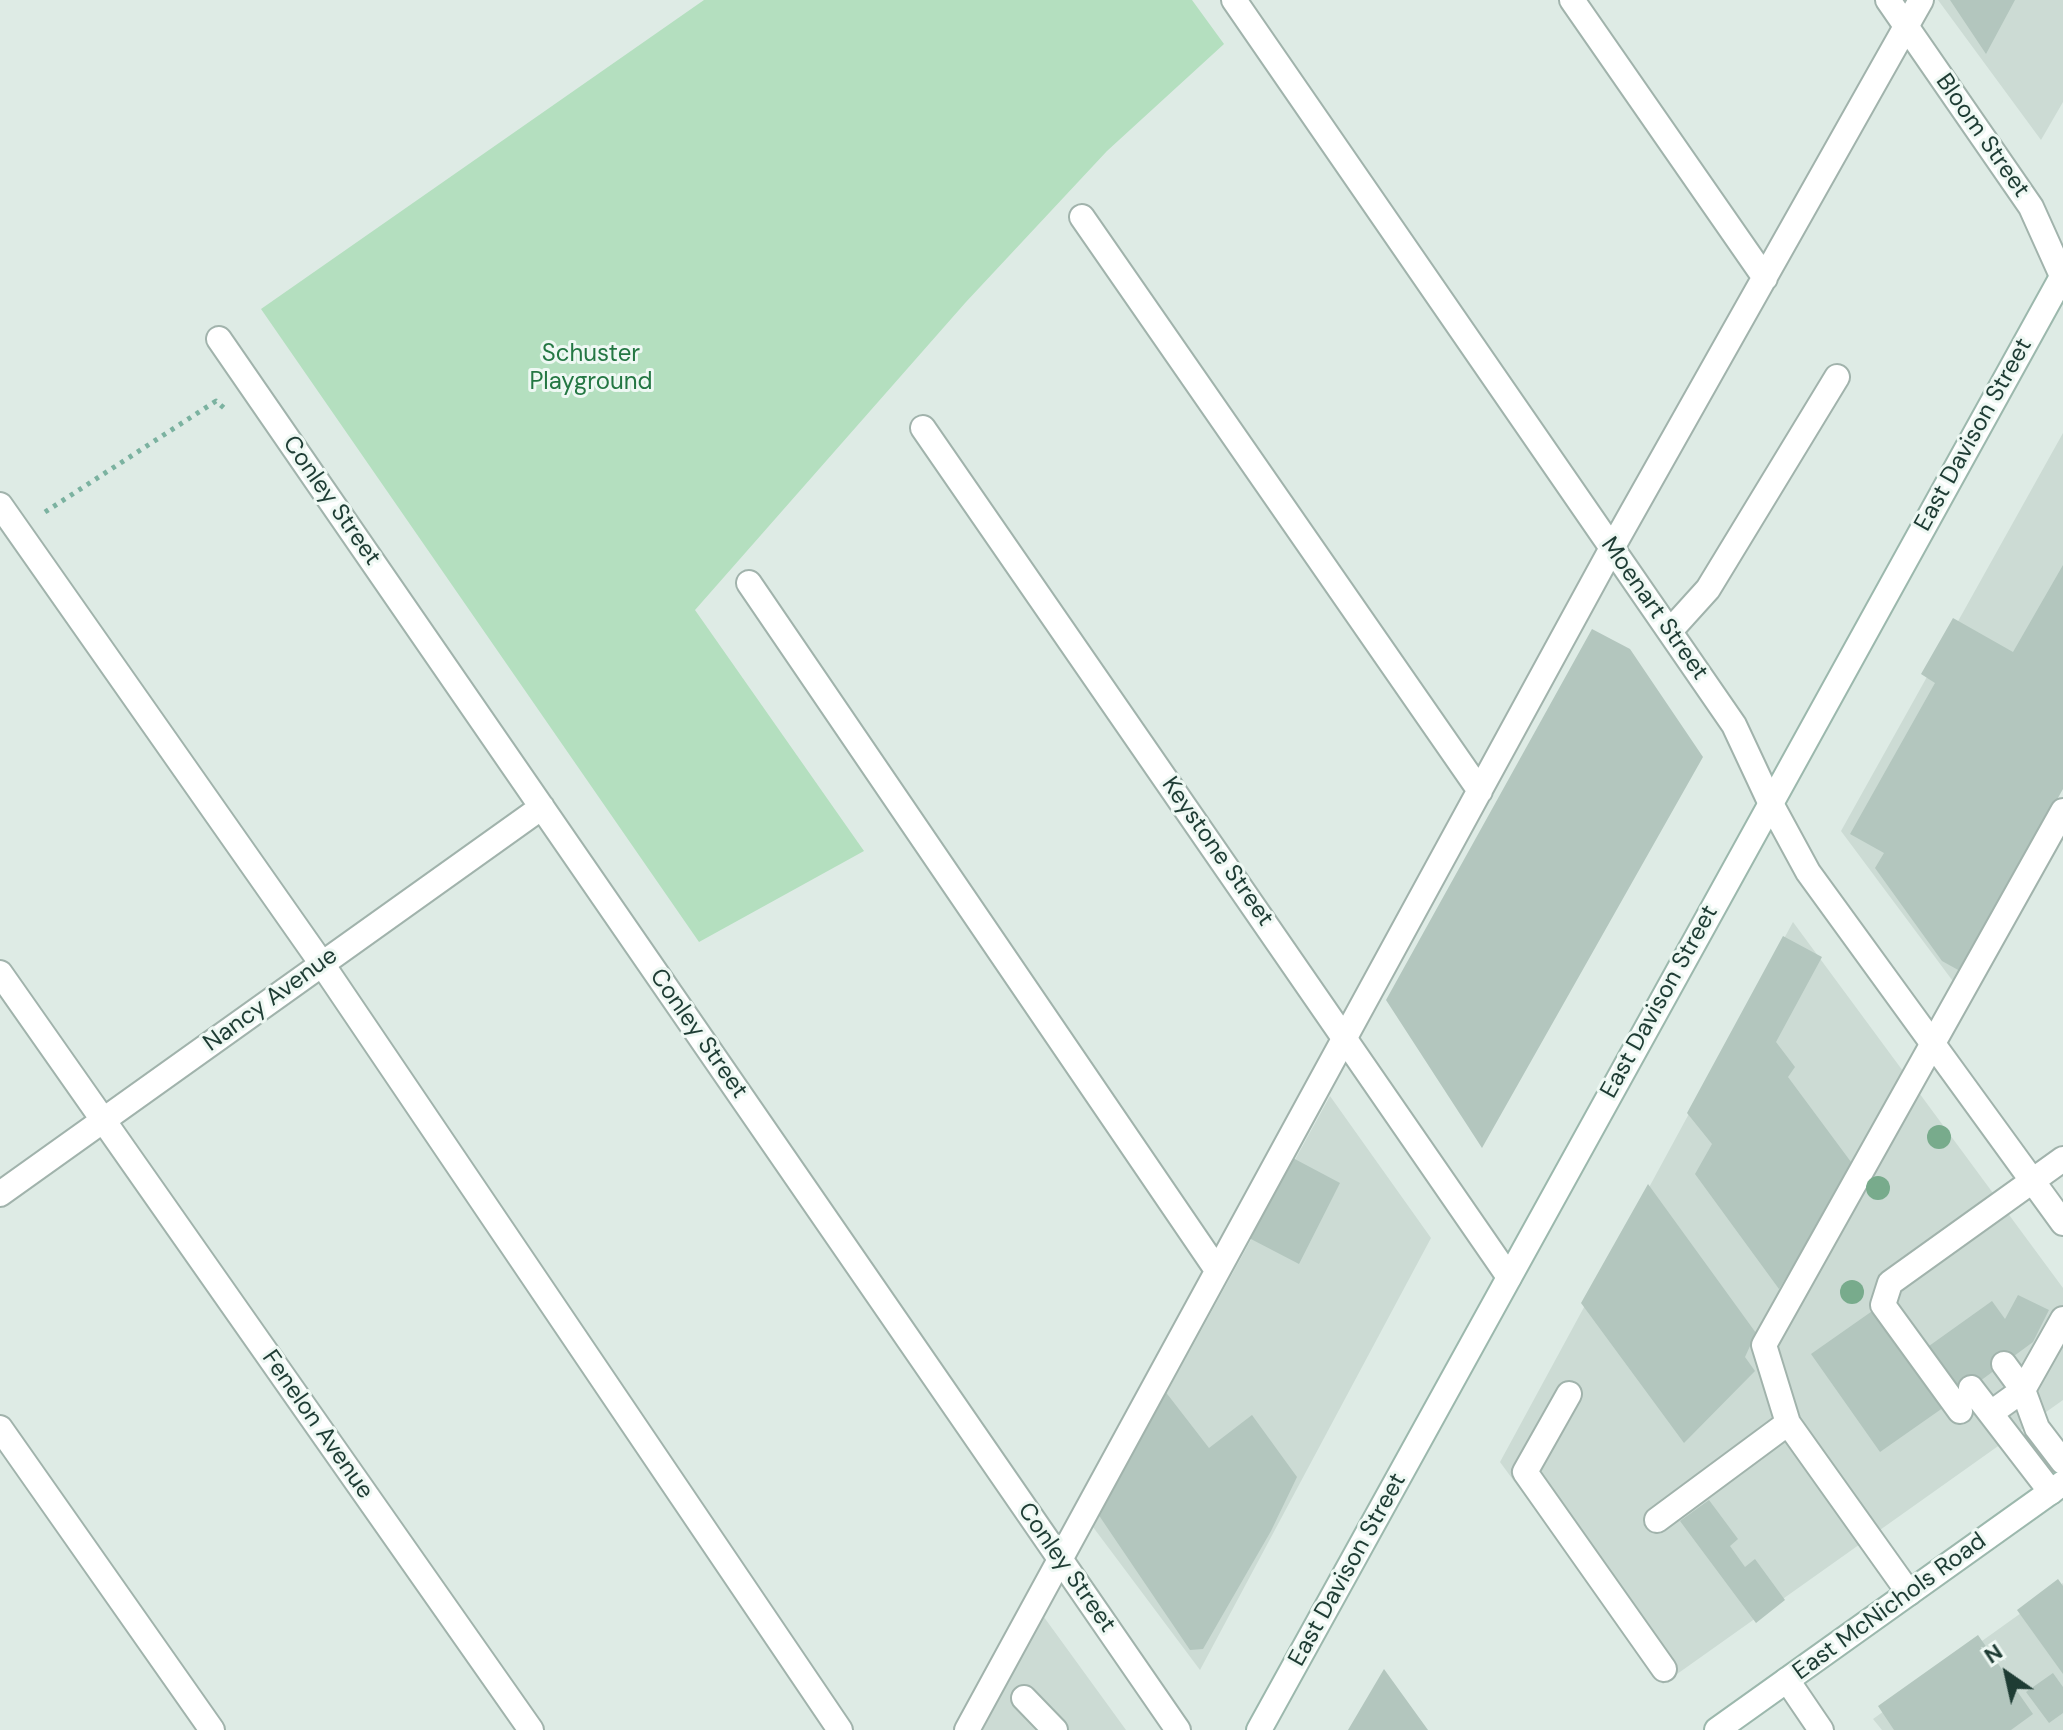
<!DOCTYPE html>
<style>
body{margin:0}
#map{position:relative;width:2063px;height:1730px;overflow:hidden;background:#deebe5;font-family:"DM Sans",sans-serif}
canvas{display:block}
.north{position:absolute;left:1967px;top:1634px;width:80px;height:80px;-webkit-text-stroke:6px #eef8f3;paint-order:stroke;rotate:326deg;font-size:22px;font-weight:700;line-height:32px;text-align:center;color:#1e3c34}
.north::after{content:'';display:block;margin:auto;width:28px;height:36px;background:#1e3c34;clip-path:polygon(50% 0,100% 100%,50% 72%,0 100%)}
</style>
<div id="map">
<canvas width="2063" height="1730"></canvas>
<div class="north">N</div>
</div>
<script>
const c = document.querySelector('canvas').getContext('2d');
c.lineJoin = 'round';
function paint(path, color) { c.fillStyle = color; c.fill(path, 'evenodd'); }
function trace(path, color, width, dash) { c.strokeStyle = color; c.lineWidth = width; c.lineCap = dash ? 'butt' : 'round'; c.setLineDash(dash || []); c.stroke(path); }
function drawText(font, color, halo, rows, align = 'center') {
  c.font = font + ' "DM Sans",sans-serif'; c.lineWidth = 6; c.setLineDash([]); c.textBaseline = 'middle'; c.strokeStyle = halo; c.fillStyle = color; for (const [text, x, y, turn = 0] of rows) {
    c.save(); c.translate(x, y); c.rotate((+turn || 0) * Math.PI / 180); c.textAlign = isNaN(turn) ? turn : align; if (halo) c.strokeText(text, 0, 0); c.fillText(text, 0, 0); c.restore();
  }
}
const built = new Path2D(`
 M1938,0H2063V102L2041,140Z
 M2063,433V786L1955,984L1841,831Z
 M1793,922L2063,1288V1400L1663,1684L1500,1462Z
 M1330,1096L1431,1238L1200,1670L1093,1527Z
 M2063,1583V1730H1882L1873,1719Z
 M1041,1613L1126,1730H980Z`);
const green = new Path2D(`
 M704,0H1192L1224,44L1107,151L966,302L695,610L864,851L699,942L261,309Z`);
const building = new Path2D(`
 M1950,0H2015L1986,54Z
 M2063,565V789L1960,971L1942,961L1875,868L1884,853L1850,834L1935,683L1921,674L1953,618L2013,652Z
 M1592,629L1630,649L1703,757L1482,1148L1386,1000Z
 M1783,936L1822,957L1776,1042L1795,1067L1788,1077L1854,1166L1779,1289L1695,1174L1712,1144L1687,1113Z
 M1291,1157L1340,1183L1299,1264L1249,1238Z
 M1648,1184L1756,1333L1745,1357L1755,1371L1684,1443L1581,1303Z
 M2018,1295L2049,1310L2033,1342L1957,1398L1922,1351L1992,1301L2005,1319Z
 M1878,1307L1947,1405L1880,1452L1811,1354Z
 M1161,1386L1209,1448L1252,1415L1297,1477L1271,1531L1203,1649L1190,1650L1098,1514Z
 M1709,1500L1738,1539L1730,1546L1745,1567L1755,1559L1785,1600L1756,1623L1680,1521Z
 M2058,1579L2063,1586V1674L2017,1610Z
 M1978,1635L2033,1714L2011,1730H1894L1878,1706Z
 M1384,1669L1428,1730H1348Z
 M2053,1673L2063,1687V1713L2049,1723L2026,1692Z`);
const path = new Path2D(`
 M45,512L216,401L224,408`);
const service = new Path2D(`
 M1572,0L1765,278
 M1082,217L1480,791
 M0,505L322,964L840,1730
 M749,583L1217,1270
 M1670,631L1708,589L1837,377
 M2004,1364L2023,1390L2037,1428L2063,1462
 M1971,1388L2051,1492
 M1569,1394L1525,1472L1664,1669
 M1960,1411L1883,1305L1890,1283L2063,1159
 M1991,1413L2023,1390L2063,1319
 M1788,1423L1764,1345L2063,811
 M0,1428L212,1730
 M1657,1520L1788,1423L1909,1593
 M1024,1698L1055,1730
 M967,1730L1612,548L1921,0`);
const minor = new Path2D(`
 M1234,0L1734,725L1770,802L1808,872L2063,1223
 M1888,0L2031,207L2063,278
 M219,339L1178,1730
 M923,428L1509,1277
 M0,973L531,1730
 M0,1194L542,807
 M1787,1680L1821,1730`);
const secondary = new Path2D(`
 M1259,1730L2063,275
 M1717,1730L2063,1483`);
const trees = [
 [1939,1137],
 [1878,1188],
 [1852,1292]
];
const streetNames = [
 ["Bloom Street",1982,136,55],
 ["East Davison Street",1974,435,-61],
 ["Conley Street",331,501,55],
 ["Moenart Street",1654,609,55],
 ["Keystone Street",1217,852,55],
 ["Nancy Avenue",271,1000,-36],
 ["East Davison Street",1660,1002,-61],
 ["Conley Street",698,1034,55],
 ["Fenelon Avenue",317,1425,55],
 ["Conley Street",1066,1568,55],
 ["East Davison Street",1348,1570,-61],
 ["East McNichols Road",1890,1607,-36]
];
const parkNames = [
 ["Schuster",591,355],
 ["Playground",591,383]
];
paint(built, '#ccdbd4');
paint(green, '#b4dfbf');
paint(building, '#b3c6be');
trace(service, '#a1b3ac', 28);
trace(minor, '#a1b3ac', 28);
trace(secondary, '#9cb8ad', 28);
trace(path, '#7bb2a0', 5, [4, 6]);
trace(service, '#fff', 24);
trace(minor, '#fff', 24);
trace(secondary, '#fff', 24);
c.fillStyle = '#78ab8c';
for (const [x, y] of trees) { c.beginPath(); c.arc(x, y, 12, 0, 2 * Math.PI); c.fill(); }
drawText('24px', '#1e3c34', '#eef8f3', streetNames);
drawText('24px', '#247743', '#eef8f3', parkNames);
</script>
